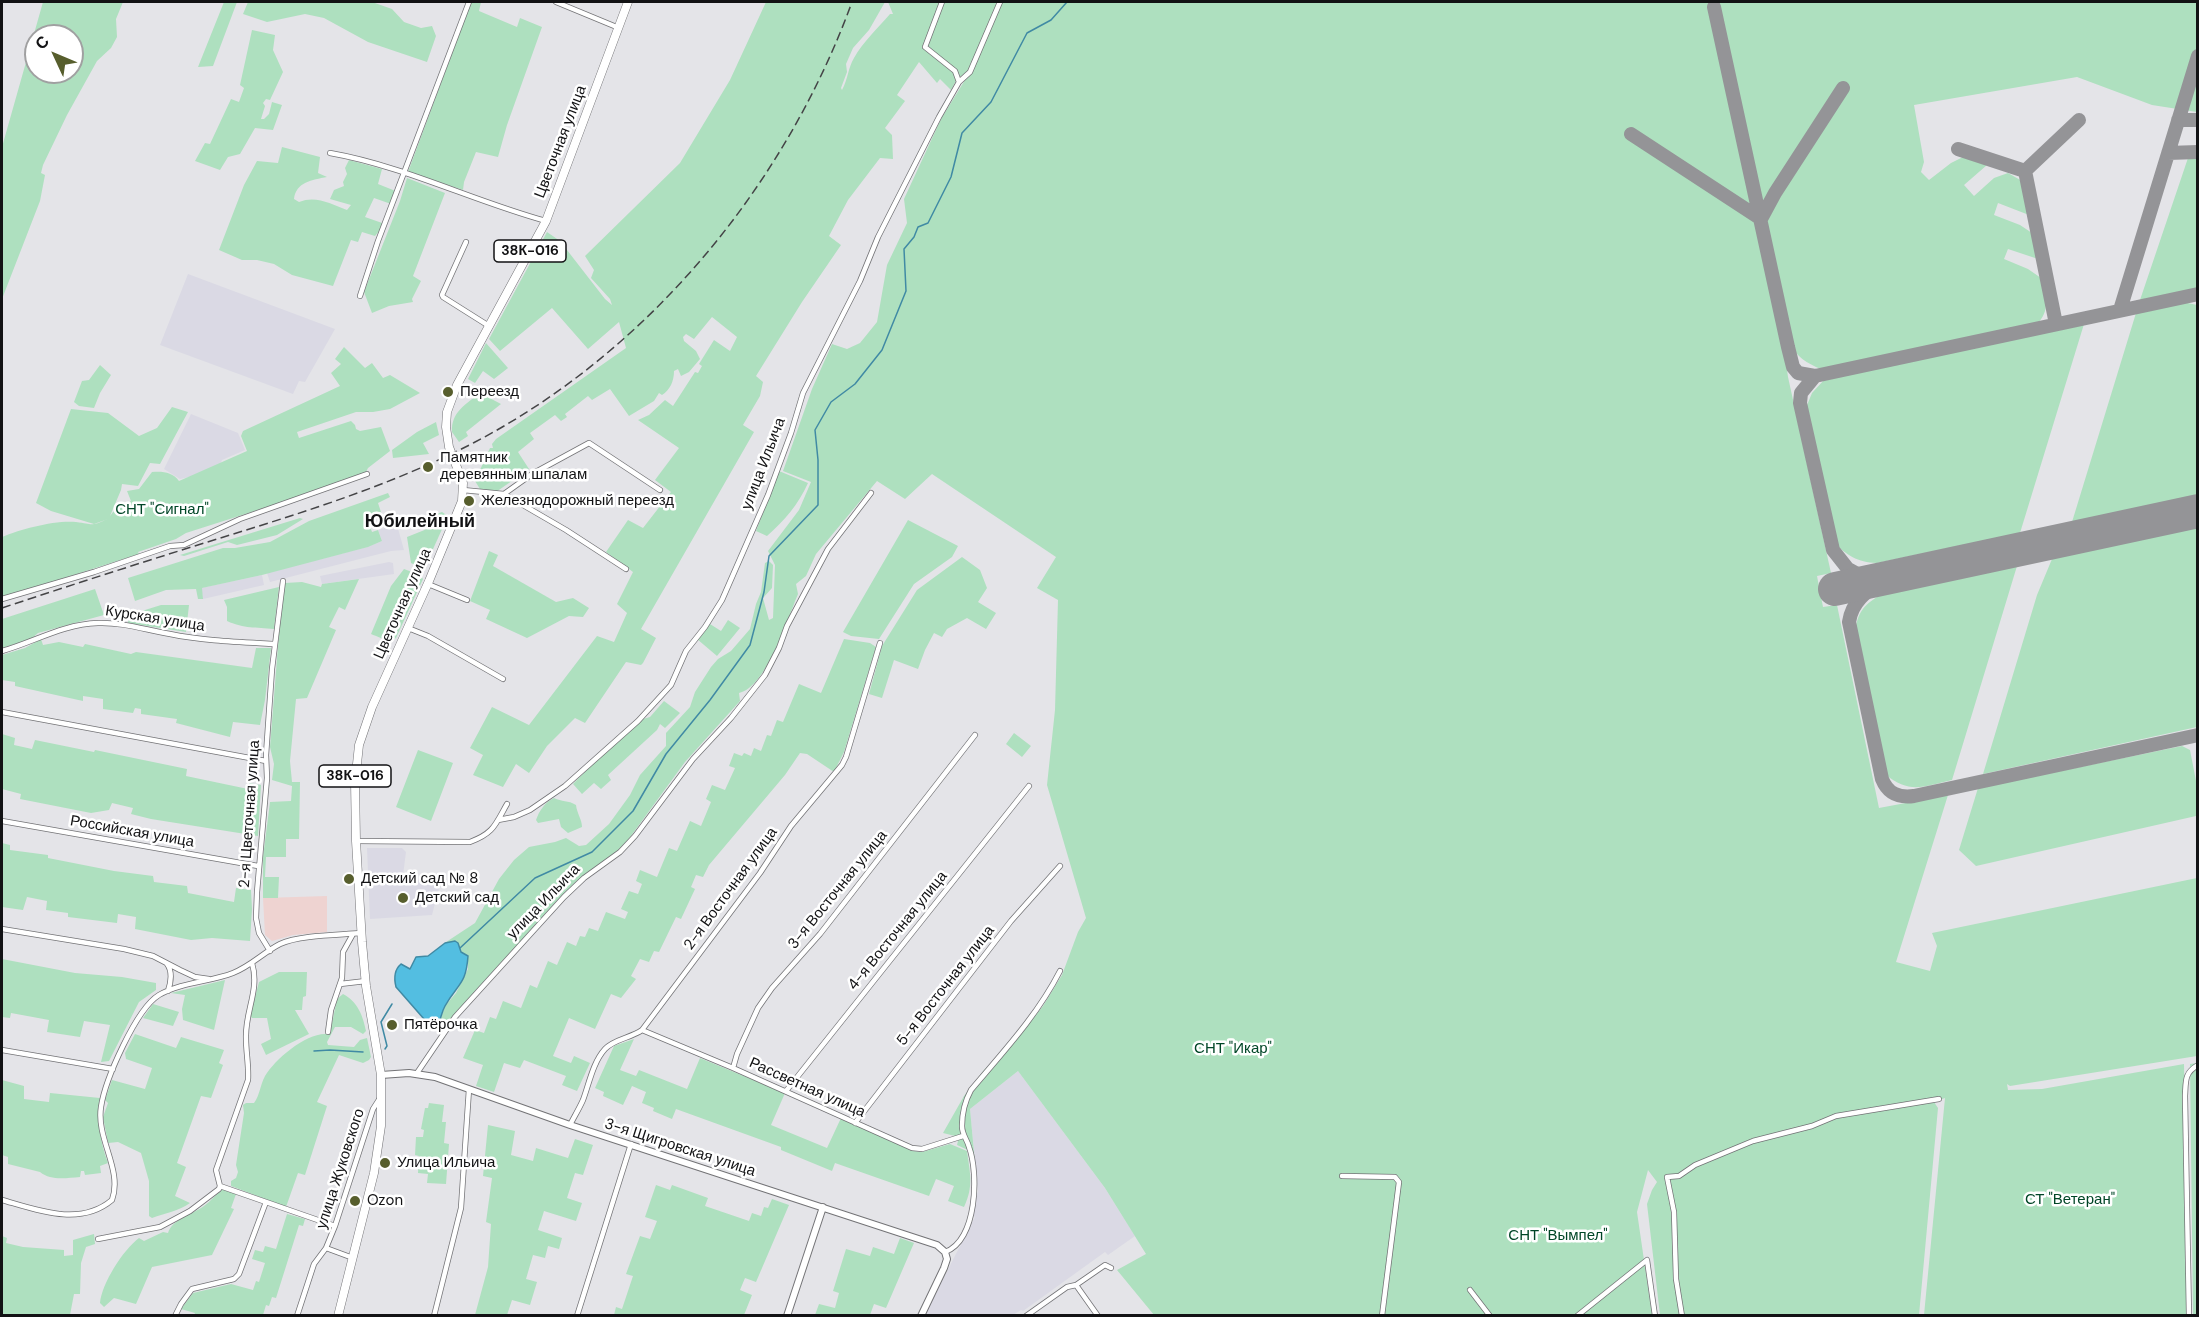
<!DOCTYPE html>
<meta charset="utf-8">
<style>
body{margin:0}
#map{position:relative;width:2199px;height:1317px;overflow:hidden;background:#e4e4e8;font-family:"DM Sans",sans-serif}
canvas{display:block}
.frame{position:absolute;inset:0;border:3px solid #121214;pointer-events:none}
.north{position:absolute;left:24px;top:24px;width:60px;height:60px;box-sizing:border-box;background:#fff;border:2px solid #a0a0a1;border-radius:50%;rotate:314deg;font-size:16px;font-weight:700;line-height:24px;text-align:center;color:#121214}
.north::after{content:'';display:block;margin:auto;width:21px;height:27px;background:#575e2d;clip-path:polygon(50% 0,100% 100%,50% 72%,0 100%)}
</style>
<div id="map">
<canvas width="2199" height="1317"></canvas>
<div class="frame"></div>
<div class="north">С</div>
</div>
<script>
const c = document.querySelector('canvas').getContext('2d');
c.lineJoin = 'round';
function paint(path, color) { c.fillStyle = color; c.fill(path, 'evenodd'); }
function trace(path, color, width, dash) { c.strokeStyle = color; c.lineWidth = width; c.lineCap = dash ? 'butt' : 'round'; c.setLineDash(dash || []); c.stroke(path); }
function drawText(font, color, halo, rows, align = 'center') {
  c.font = font + ' "DM Sans",sans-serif'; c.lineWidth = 5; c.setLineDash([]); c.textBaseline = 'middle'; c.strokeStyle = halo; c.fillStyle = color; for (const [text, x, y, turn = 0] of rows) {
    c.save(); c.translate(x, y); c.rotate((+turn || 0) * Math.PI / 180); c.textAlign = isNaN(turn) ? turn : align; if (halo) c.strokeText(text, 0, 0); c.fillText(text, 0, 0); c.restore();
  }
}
const commercial = new Path2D(`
 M327,896V932L293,935L272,941L265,935L263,898Z`);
const built = new Path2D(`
 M188,274L335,329L305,382L299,381L293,394L160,345Z
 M191,414L238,433L245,450L222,460L216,474H203L180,479L164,469Z
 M397,525L404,550L391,551L270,582L267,573L367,547L382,541L378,530Z
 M389,562L393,563L394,574L322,584L320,576Z
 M262,575L264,585L203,599L201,588Z
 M367,848H402L406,852L403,875L441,881L432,915L370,919Z
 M1018,1071L1105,1188L1135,1236L1108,1255L1105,1252L1023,1311L1021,1310L1013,1315L924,1316L975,1217L972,1213L973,1197L978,1192L970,1109Z`);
const green = new Path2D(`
 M43,2H123L116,19L117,37L111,48L97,61L67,115L43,165L41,173L45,175L40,201L2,299V147ZM36,36H72V72H36Z
 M224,2H237L213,66L198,67Z
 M248,2H372L392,9L404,22L421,28L432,26L436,36L427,62L368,42L324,18L305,14L267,22L243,14Z
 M471,2H481L479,11L517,27L520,18L542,27L507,125L498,157L476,152L464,182L463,190L408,172Z
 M766,2H885L869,30L853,48L846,64L847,72L841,88L842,90C848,79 848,68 854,58C863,42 878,28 890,14H893L888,2H2197V112L2152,105L2077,77L1914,105L1924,162L1921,172L1929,180L1951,163L1965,156L1987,165L1964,185L1974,196L1994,178L2008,173L2022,181L2029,215L1998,203L1994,215L2020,225L2032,233L2038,259L2008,249L2004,259L2028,269L2041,278C2045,294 2051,308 2039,322L1823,370C1811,365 1796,358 1792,345L1784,348L1788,377L1831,573L1817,576L1823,607L1837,605L1879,808L1948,795L1896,962L1930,971L1937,946L1932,933L2197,878V1056L2010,1086L2007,1084L2008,1090L2042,1089L2184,1064L2188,1315H1924L1945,1098L1934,1102L1938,1108L1919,1315H1660L1647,1204L1652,1190L1657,1182L1648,1170L1637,1212L1652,1315H1154L1117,1270L1146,1254L1105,1188L1018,1071L970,1109L975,1163L970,1151L957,1145L959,1137L943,1133L964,1096L984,1070L1019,1036L1043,1006L1062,975L1078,932L1086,918L1047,785L1055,710L1058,600L1037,588L1056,557L932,474L905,499L877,481L816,554L806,576L796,584L798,594C788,618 766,688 739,693L740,701L685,762L628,840L615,853L581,877L562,895L450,1019L445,1024L440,1021L445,1006L456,993L468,969V956L461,952L458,943L455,941L445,943L434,950L475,923L499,879L514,860L529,847L555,842L566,838L579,846L586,845L609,824L630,795L640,775L666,746V733L690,707L695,692L711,667L718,659L731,651L750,629L756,604L761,592L765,563L769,561L773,565L772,588L763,598L769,620L773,618L775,565L768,551L799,510L811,482L783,471L812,389L832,344L847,349L860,343L877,322L887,265L907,223L904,199L941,119L965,80L959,75L951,90L940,79L937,83L919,62L897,95L905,101L885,128L892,135L893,159L880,158L848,200L829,236L841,245L802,302L756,376L763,382L760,396L743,425L754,432L641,629L656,638L643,663L641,665L626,662L585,723L575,718L547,746L529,773L516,764L503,787L473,775L483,755L470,748L492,707L529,725L597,636L614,642L627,613L617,604L633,572L606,552L628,520L643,528L671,492L655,480L679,448L638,420L649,415L665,400L673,406L695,372L698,373L702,366L699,364L714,340L730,351L737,337L712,317L694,339L686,334L683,337L684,341L696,351L700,359L689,372L681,376L678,369L674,371C674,381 670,390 662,395L659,393L654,401L629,416L610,389L592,400L588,396L565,414L567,417L561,421L555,415L530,433L534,439L518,452L529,469L496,492L480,489L475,481L490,448H493L492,444L496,439L626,348L619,322L588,349L552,308L500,351L489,339L547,232L560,241L605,299L612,305L610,299L591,278L594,270L585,256L680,163L730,80Z
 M252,30L275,35L273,50L283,72L270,100L266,99L263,103L265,106L261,119H264L269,114L272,102L282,105L273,130L255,128L240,154L228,157L220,170L195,161L205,143L210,144L231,99L239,102L244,88L240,85Z
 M282,147L320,157L318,173L327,177C312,180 296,182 294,199L299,202C316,195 331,204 347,210L351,205L330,199L334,190L344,186L343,182L347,174L345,168L349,160L382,169L378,184L398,192L396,202L393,201L391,204L374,198L365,217L385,224L375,236L362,232L358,242L351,240L333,286L292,275L274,264L257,260H242L219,250L244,185L257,161L278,163Z
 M2197,157V288L2140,300L2188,158Z
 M407,178L445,193L413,276L421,281L412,299L413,302L389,306L372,313L364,292L400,201Z
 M2183,302L2197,305V495L2072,522L2136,313Z
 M2084,324L2020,533L1877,563C1857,562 1847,556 1833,541L1805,410L1812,393L1824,380Z
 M486,343L508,368L494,379L483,371L475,383L468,379Z
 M344,347L365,368L372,363L383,378L390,375L420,393L390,409L373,412H356L297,432L299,438L351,421L355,425L356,429L360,431L381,427L390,451L368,468L365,474L339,484L186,533L176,539L138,552L139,554L2,598V537C21,529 55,520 76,522C94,524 89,527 108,519L94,524L51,511L36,503L71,409L108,413L139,436L157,428L172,407L188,412L160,464L150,463L138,486L122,484L121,490L110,516L113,512L131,501L127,491L139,489L152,472C162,471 173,472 179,481L247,451L241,436L243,431L340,386L331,373L341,364L335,359Z
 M100,365L111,375L100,393L94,408L79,406L74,402L82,381L89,380Z
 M480,393L501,404L466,432L468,436L459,442L452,432C451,412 466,404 480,393Z
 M436,422L439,435L423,443L429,454L393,458L392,450L417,432Z
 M779,471L808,483C798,505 785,520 767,536L756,531Z
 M388,493L390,497L378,503L381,512L367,518L372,532L378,530L382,541L368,547L262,575L202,588L203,599H198L196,589L166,590L135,601L128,578L223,548H235L270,542L309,521Z
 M442,512L448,516L424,569L411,563L407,537L432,527L428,517Z
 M300,518L303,519L277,535L237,545L228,542L184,556L180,555Z
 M908,520L958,546L952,557L914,584L879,639L851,636L843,632Z
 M2197,527V727L1983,774L2037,595L2052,559Z
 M489,551L498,555L493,566L556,602L573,598L589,608L583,617L569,616L527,638L486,619L490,610L470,601Z
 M962,557L980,570L987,588L978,602L996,613L986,629L967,618L947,629L942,637L934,633L925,650L918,669L894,660L882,698L869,694L882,646L917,590Z
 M2017,566L1952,780C1924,786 1910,795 1885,774L1854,633C1859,612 1861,607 1880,595Z
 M404,569L420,575L423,579L396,638C389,643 379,637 371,634L391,586Z
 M359,579L345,610L339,607L329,627L336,630L307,698L296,699L290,761L292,782H300L299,839H286V857H266L265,877H279L278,898H263V857L270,802L291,801L292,786L272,780L274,764L270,747L279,633L285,583L302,582L321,587L322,584Z
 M279,587L274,629C255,627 245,629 227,621V607L224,600Z
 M95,589L104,615L38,633L31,639L2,648V619Z
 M161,605H189L186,632L128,623L129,615Z
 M728,620L740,628L717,656L697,639L710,624L721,631Z
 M41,639L43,645L59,642L83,647L85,644L131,654L136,652L252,668L256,648H271L265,700L260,725L233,722L230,737L176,723L177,719L141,714V709L135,708L133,713L103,709V699L83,696V701L15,686V682L2,680V655L25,648Z
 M844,639L870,643L876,647L844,752L834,772L807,754L800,753L785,775L709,865L703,877L696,875L691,887L695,889L681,919L676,917L659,952L654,951L649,962L640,959L631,976L636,979L621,998L611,994L595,1029L569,1018L553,1056L571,1063L574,1056L590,1063L577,1091L562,1085L566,1076L524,1060L520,1068L504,1063L494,1092L476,1086L483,1065L463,1058L475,1030L484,1033L490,1017L496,1019L503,1001L521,1008L530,985L537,988L548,961L557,965L567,942L576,946L580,936L585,937L589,928L598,931L606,912L625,919L628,912L621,909L629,891L638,894L642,884L636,881L640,870L657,877L669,848L677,851L690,821L701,826L711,802L706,799L712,785L725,790L735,768L729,766L734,753L742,756L744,753L751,756L754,748L761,751L767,735L771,736L777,720L783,722L799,684L821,693Z
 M664,701L680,713L665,728L660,724L657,730L608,775L611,780L601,789L594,783L582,794L573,784L610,746L643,719L650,717Z
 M1014,733L1031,746L1022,757L1006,744Z
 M2,734L15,738L14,745L32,749L35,740L94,752L95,750L187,769L186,776L248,789L249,783L261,785L258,836L151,819L131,814L133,808L112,803L109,810L91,813L20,799L21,794L2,789Z
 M2182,746L2190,750L2197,786L2196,816L1976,866L1959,850L1978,788Z
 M418,750L453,763L431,821L396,807Z
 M554,798C562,802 568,800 576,805C577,814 582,819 582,827L568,833L561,827L559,819L538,823L536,820C539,811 545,802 554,798Z
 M2,843L10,845V850L48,855V858L114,871L153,876L154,882L187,886L188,893L234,902L236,888L251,890L252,909L250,941L212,938L191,940L135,929L136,917L118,914L117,923L68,917V913L46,910L47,901L27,897L23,910L2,907Z
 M2,959L75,973L122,977L156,983V990L139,1002L109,1061L101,1062L110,1025L84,1021L80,1037L47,1032L49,1020L11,1013L10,1018L2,1017Z
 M279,972H307L306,996L303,997L302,1010H295L309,1034L266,1055L261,1044L271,1039L267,1018H252L250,1016L259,982Z
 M225,980L214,1030L183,1020L182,1009L185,995L171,993Z
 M343,994C358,1002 363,1016 366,1031L363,1034L351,1027H335L327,1042L328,1045L354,1047L360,1040L367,1038L371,1057L369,1060L363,1063L339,1055L317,1102L327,1106L305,1175L298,1173L286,1207L231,1186V1181L236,1178L238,1172L236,1165L244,1113L243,1105L246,1103H254C260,1095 260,1085 265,1076C275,1059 307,1032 327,1034L331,1028L337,999Z
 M153,1004L179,1012L173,1026L143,1018Z
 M135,1034L176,1048L181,1037L224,1050L219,1063L223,1065L211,1098L201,1096L177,1163L186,1167L175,1196L190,1203C179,1211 165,1213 152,1218L149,1216V1181L141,1153L118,1142L108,1143L103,1117L108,1103L105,1100L112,1080L145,1089L152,1068L126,1059L125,1053Z
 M634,1039L620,1070L636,1076L639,1070L687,1089L700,1058L785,1093L771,1125L827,1148L841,1118L913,1151L922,1152L950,1144L967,1151C970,1174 974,1186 964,1207L948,1201L954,1186L936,1179L929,1196L835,1163L832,1171L781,1150V1147L676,1109L672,1119L653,1111L654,1108L642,1103L646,1092L632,1086L623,1105L603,1096L604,1092L595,1088L614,1046Z
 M2197,1063V1316L2193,1315L2190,1064Z
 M2,1080L24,1086V1099L49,1102L50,1093L100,1098C97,1122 100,1141 108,1163L100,1166L101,1173L85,1175L84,1171H81L80,1177C66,1178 51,1181 40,1172L8,1164V1157L2,1155Z
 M429,1103L444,1105L442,1122H446L444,1143L449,1144L446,1184L427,1183L428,1174L418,1173L419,1156L415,1155L416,1137H423L424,1130L421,1129L425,1108H428Z
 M488,1125L515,1131L511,1155L533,1161L536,1148L568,1158L575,1139L593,1145L583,1175L575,1173L567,1198L582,1203L576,1221L544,1211L538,1230L562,1238L559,1249L548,1246L545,1258L533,1255L526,1279L537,1282L530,1305L512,1300L507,1315H475L488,1267L491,1224L486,1222L492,1178L483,1176Z
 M656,1185L670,1190L672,1185L708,1198L705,1206L749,1221L752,1213L761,1216L764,1207L768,1208L772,1199L789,1205L756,1282L745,1278L740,1290L752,1295L744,1315H614L616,1307L622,1309L633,1276L626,1274L640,1236L650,1239L657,1221L645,1217Z
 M223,1189L236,1194L231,1208L234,1209L212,1255L152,1267L136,1304L114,1298L104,1307L100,1303C102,1283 123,1250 139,1238L144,1241L163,1232L168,1233C172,1219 193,1214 204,1206C211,1201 216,1194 223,1189Z
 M287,1214L305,1219L303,1226L299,1225L276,1298L272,1297L269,1306L266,1305L263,1315H194L195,1313L181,1309L193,1293L231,1284L253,1290L256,1281L259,1282L265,1263L252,1259L255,1250L263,1252L265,1246L276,1249Z
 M94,1234L95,1244L86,1247L81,1263L80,1294H74L70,1315H2V1236L7,1238L6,1243L23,1247L64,1250V1256L73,1255V1240Z
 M900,1238L914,1243L886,1308L874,1304L870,1315H815L819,1304L835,1308L839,1293L833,1291L846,1249L870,1256L873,1247L894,1254Z`);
const water = new Path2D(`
 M455,941L458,943L461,952L468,956C466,985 458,983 445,1006C441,1013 441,1021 436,1028L431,1027L396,987C394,979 394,970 401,964L410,969L416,957L428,956L445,943Z`);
const stream = new Path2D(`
 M460,948L535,878L592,852L633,811L666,754L710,700L750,645L764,592L769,556L818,505V460L815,430L831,402L855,384L882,350L906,291L904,249L914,237L918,227L928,223L951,177L962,133L991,102L1027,33L1051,20L1067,2
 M385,1049L387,1046L381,1022L392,1004
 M314,1051L330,1050L363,1052`);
const taxiway = new Path2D(`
 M1714,7L1788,347L1793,367L1798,373L1815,376L2198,294
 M2178,120H2198
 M1631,134L1761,219L1775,193L1843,88
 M1958,149L2025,171L2056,324
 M2168,153L2198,152
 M2025,171L2079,120
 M2120,310L2198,56
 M1815,376L1801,393L1800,403L1833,550L1848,569L1870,581
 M1886,578C1869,590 1852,600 1849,622L1882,779C1888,794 1899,798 1914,796L2198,735`);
const runway = new Path2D(`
 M1835,589L2198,511`);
const minor = new Path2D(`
 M556,2L619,28
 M942,2L925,47L955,71L959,82
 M330,153C404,166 473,201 546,221
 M466,242L442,295L443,297L489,326
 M360,296L378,241L469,2
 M463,490L504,494L532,474L589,443L660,490
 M504,494L566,530L626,569
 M428,584L467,600
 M2,599L94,572L170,546L184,545L240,519L367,474
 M408,628L428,636L503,679
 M2,651C34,642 63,624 98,623C122,622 146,630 170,634C204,641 239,642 275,644
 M2,712L266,761
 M498,820L514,817L530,810L565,786L638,721L671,685L686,651L705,627L722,600L768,495L791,433L803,393L860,281L878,237L939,117L959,82L970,72L1000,2
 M2,821L258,866
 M356,841L470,842C494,833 495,825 507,804
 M2,929L124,949L153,956L180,970L195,977L209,979
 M270,951L259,933L256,918L257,892L267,778L266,755L272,669L283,581
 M167,964C173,972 171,982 168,991
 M340,984L366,981
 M642,1030L733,1068L912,1148L922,1149L963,1136
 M328,1032L331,1010L342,978L343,952L353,934
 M2,1050L113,1069
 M733,1068L737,1054L758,1008L772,988L820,934L975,735
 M417,1073L455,1017L564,897L584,878L620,852L635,836L693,759L731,718L765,675L779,648L787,626L828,549L871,493
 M786,1091L1029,786
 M855,1123L1011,921L1060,866
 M570,1125C574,1117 579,1109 583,1100C589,1084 593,1062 605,1049C614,1039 631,1038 642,1030L760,873L791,826L842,765L846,757L880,643
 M1342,1176L1395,1177L1399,1182L1382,1316
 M220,1186L335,1226
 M2,1200C37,1210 80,1227 112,1200C123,1170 96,1139 101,1107C105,1080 136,1009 159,995C182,982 210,982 233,973C251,966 264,952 280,944C299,935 340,935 361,933
 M98,1239L160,1227L190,1211L219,1189L220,1186L216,1170L248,1080C249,1066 246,1053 246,1038C245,1011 260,990 252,963
 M326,1248L353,1258
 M945,1252C977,1241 979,1174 969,1147C967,1139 962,1135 962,1126C962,1113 965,1101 971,1090C1003,1052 1037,1016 1060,971
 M1076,1285L1098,1316
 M1470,1290L1490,1316
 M175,1316L181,1304L192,1289L234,1279L239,1274L266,1202
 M297,1316L314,1264L326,1248L335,1226L373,1109L380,1098
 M434,1316L461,1208L469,1089
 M577,1316L631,1144
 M1026,1316L1067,1287L1076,1285L1105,1265L1111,1268
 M1577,1316L1647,1260L1655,1316
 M1682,1316L1676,1279L1674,1212L1667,1177L1679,1176L1695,1165L1753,1141L1812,1126L1836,1116L1939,1099
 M2189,1316L2185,1096C2186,1081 2184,1073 2198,1065`);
const tertiary = new Path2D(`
 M381,1075L409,1073L435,1077L570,1125L937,1245L945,1252L947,1259L944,1268L921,1316
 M787,1316L823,1207`);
const primary = new Path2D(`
 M338,1316L374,1173L381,1126V1075L366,986L362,942L356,841L355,782L357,764L359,745L372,707L429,581L462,501L463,483L449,447L446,427L447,412L457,385L546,221L628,2`);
const rail = new Path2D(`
 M2,608C68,586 134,565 201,544C285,518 369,493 449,455C636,367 782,194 852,2`);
const markers = [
 [448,392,6,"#575e2d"],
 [428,467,6,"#575e2d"],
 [469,501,6,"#575e2d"],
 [349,879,6,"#575e2d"],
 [403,898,6,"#575e2d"],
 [392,1025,6,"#575e2d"],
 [385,1163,6,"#575e2d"],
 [355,1201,6,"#575e2d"]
];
const shields = [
 [530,251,72],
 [355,776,72]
];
const shieldNames = [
 ["38К-016",530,251],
 ["38К-016",355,776]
];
const streetNames = [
 ["Цветочная улица",561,142,-69],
 ["улица Ильича",764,464,-69],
 ["Цветочная улица",403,604,-66],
 ["Курская улица",155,619,9],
 ["2-я Цветочная улица",250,814,-86],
 ["Российская улица",132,832,10],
 ["2-я Восточная улица",731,889,-54],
 ["3-я Восточная улица",838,890,-51],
 ["улица Ильича",544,902,-46],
 ["4-я Восточная улица",898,931,-51],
 ["5-я Восточная улица",946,986,-52],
 ["Рассветная улица",807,1088,24],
 ["3-я Щигровская улица",680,1148,18],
 ["улица Жуковского",341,1169,-72]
];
const poiNames = [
 ["Переезд",460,392],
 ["Памятник",440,458],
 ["деревянным шпалам",440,475],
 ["Железнодорожный переезд",481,501],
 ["Детский сад № 8",361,879],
 ["Детский сад",415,898],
 ["Пятёрочка",404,1025],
 ["Улица Ильича",397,1163],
 ["Ozon",367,1201]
];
const parkNames = [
 ["СНТ \"Сигнал\"",162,510],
 ["СНТ \"Икар\"",1233,1049],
 ["СТ \"Ветеран\"",2070,1200],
 ["СНТ \"Вымпел\"",1558,1236]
];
const quarterNames = [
 ["Юбилейный",420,522]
];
paint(commercial, '#eed3d1');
paint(built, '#dad9e4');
paint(green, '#aee0bf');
paint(water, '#53bee1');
trace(water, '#408aa4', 1.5);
trace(stream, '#408aa4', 1.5);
trace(taxiway, '#949497', 14);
trace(runway, '#949497', 34);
trace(minor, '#737376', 6);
trace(tertiary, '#737376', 8);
trace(primary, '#737376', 9);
trace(minor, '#fff', 4.5);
trace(tertiary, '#fff', 6);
trace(primary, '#fff', 8);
trace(rail, '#444446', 1.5, [9, 4.5]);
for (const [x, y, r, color] of markers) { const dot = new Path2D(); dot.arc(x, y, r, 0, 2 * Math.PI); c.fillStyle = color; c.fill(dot); trace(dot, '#fff', 2); }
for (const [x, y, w] of shields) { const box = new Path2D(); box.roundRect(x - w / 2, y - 11, w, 22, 4.5); c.fillStyle = '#fff'; c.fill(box); trace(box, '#121214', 1.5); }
drawText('bold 14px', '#121214', null, shieldNames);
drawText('15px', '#121214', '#fff', streetNames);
drawText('15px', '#121214', '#fff', poiNames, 'left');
drawText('15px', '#004627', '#fff', parkNames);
drawText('bold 18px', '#121214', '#fff', quarterNames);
</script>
